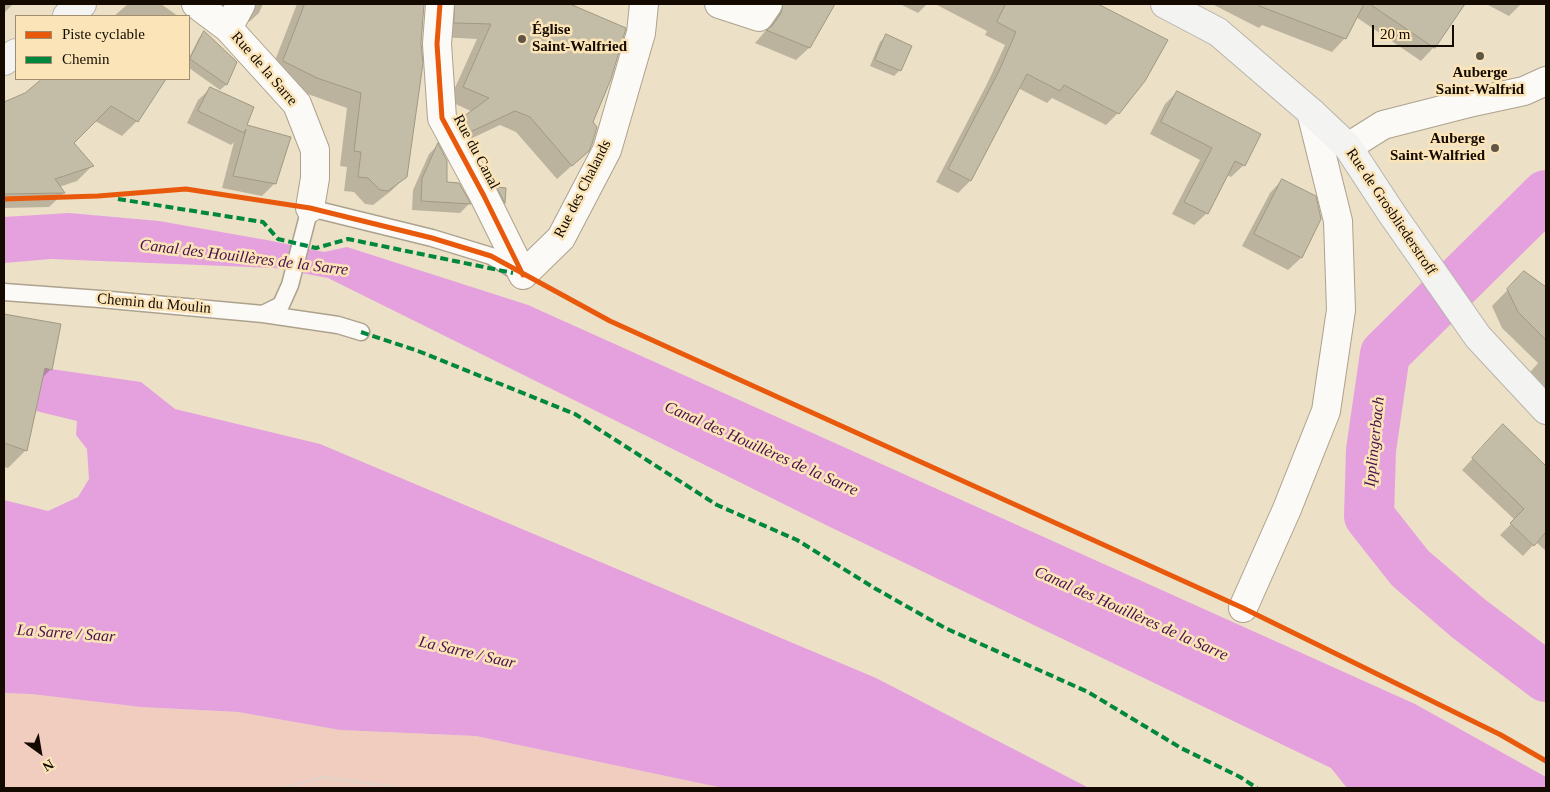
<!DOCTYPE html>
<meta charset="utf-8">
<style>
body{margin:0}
#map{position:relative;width:1550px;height:792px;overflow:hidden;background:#ece0c7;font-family:Georgia,serif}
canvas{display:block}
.frame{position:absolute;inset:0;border:5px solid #140a00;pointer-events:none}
.legend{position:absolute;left:15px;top:15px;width:175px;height:65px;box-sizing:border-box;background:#fbe5b8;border:1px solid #9f8d6e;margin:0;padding:6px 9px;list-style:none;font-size:15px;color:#140a00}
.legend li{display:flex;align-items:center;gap:10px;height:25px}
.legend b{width:25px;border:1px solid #9f8d6e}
.north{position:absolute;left:15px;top:727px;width:50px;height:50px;-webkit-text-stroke:4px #fbe5b8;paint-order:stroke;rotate:148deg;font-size:14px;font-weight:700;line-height:20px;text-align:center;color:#140a00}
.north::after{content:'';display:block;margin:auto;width:18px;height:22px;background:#140a00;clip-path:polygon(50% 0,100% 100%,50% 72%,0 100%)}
.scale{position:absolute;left:1372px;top:25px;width:82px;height:22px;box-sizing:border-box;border:2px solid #140a00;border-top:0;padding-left:6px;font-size:15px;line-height:18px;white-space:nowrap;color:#140a00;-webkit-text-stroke:4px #fbe5b8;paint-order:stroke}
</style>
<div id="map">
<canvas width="1550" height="792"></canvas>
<div class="frame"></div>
<ul class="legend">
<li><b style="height:6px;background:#e8590c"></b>Piste cyclable</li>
<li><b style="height:6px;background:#00873e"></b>Chemin</li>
</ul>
<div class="north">N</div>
<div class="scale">20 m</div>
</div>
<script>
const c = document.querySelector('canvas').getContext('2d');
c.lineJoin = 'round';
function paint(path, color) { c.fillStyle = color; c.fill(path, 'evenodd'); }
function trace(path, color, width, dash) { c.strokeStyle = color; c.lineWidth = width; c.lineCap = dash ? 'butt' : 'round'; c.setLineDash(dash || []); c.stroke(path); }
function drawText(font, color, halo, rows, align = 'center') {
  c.font = font + ' Georgia,serif'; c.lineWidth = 5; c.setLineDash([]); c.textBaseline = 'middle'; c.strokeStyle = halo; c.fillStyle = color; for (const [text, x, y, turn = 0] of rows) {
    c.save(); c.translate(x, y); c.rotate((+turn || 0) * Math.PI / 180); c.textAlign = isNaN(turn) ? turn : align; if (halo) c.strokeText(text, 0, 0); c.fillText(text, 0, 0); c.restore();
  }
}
const green = new Path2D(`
 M4,693L31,694L141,707L238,712L340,730L476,736L723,788H4Z`);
const water = new Path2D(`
 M69,213L159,221L272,241L324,252L347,247L528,305L1415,704L1546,777V788H1347L1331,768L830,527L328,278L275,268L51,259L4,263V217Z
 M44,368L141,382L175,409L320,444L876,678L1089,788H723L476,736L340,730L238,712L141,707L31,694L4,693V500L48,511L78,497L89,479L87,449L76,435L77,421L36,411Z`);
const shadow = new Path2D(`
 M4,4H13L4,13Z
 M128,4H161L178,16H114Z
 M244,4H263L259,13L249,22L246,20Z
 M297,4H423L406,176L391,191L373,205L365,204L354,192L344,191L347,167L340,166L347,108L302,92L269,76Z
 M429,4H573L572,6L592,122L588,151L557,179L516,132L500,125L453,147L447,135L473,112L449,101L477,39L440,37Z
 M765,4H834L809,48L796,60L755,43L769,27L772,19Z
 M900,4H927L918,13Z
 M935,4H1094L1166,41L1118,113L1106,125L1052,98L1047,103L1018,88L970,181L958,193L936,182L987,84L1005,45L985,35L987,31Z
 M1212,4H1462L1434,47L1421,61L1356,17L1345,38L1332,52L1262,25L1259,28Z
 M1486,4H1521L1509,16Z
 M204,32L236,63L226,85L220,90L189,68V58L199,38Z
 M886,36L900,70L894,76L870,66L880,42Z
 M43,79H158L162,82L137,121L122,136L95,121L72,143L92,166L77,181L59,187L64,193L49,207L4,208V103L25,94Z
 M211,88L246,126L275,183L262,196L222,188L234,142L231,145L187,123L198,100Z
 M1177,92L1244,165L1231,177L1227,175L1207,213L1194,225L1172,214L1200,160L1150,134L1165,104Z
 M438,145L445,183L469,204L460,213L412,210L413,190L429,154Z
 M1282,180L1320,219L1301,258L1288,270L1242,246L1270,193Z
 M1524,273L1546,289V394L1526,377L1538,363L1502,328L1492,306Z
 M4,315L59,325L51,369L41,379L26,450L8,468L4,467Z
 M1503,426L1546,468V551L1536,542L1523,556L1500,535L1515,520L1462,470Z`);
const river = new Path2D(`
 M1546,195L1385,354L1371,450L1369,516L1410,568L1468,618L1546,677`);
const building = new Path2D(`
 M305,4H424L421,43L423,63L407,177L388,191L380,190L368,178L358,177L361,152L354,151L361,93L317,78L283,61Z
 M455,4H570L626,28L611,79L593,122L597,127L592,144L589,151L572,166L530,117L515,111L468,133L460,119L489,98L463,87L491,24L454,23Z
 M783,4H835L810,48L766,30L772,26L781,13Z
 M1006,4H1098L1168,40L1145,81L1119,114L1064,85L1060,91L1027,74L971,181L948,169L999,71L1016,32L997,22Z
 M1260,4H1364L1346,39L1259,6Z
 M1370,4H1465L1435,48Z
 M204,31L237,62L227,85L190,59Z
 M886,34L912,46L901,71L875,60Z
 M42,79H166L138,122L111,106L74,143L94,166L55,179L65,193L4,194V102L25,93Z
 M210,87L254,107L247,125L291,137L276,184L233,176L246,129L244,133L198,111Z
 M1177,91L1261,134L1245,166L1235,161L1208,214L1184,202L1212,148L1161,122Z
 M438,143L447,161V182L459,183L471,204L421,201L422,179Z
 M1282,179L1316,196L1321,219L1302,258L1254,234Z
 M497,187L506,188L505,203Z
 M1524,271L1546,287V340L1518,312L1507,289Z
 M4,314L61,324L52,370L45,368L27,451L4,443Z
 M1503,424L1546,466V532L1534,546L1510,523L1524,509L1472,458Z`);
const path = new Path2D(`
 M283,788L322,777L400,788`);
const service = new Path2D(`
 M4,292L100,299L263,314L281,305L290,285L310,208L432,238L491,256L521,274
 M263,314L338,325L361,332`);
const minor = new Path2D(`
 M196,4L228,28L297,104L315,150V178L310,208
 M440,4L437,44L442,118L484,196L523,275L561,238L607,150L641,33L644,4
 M719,4L759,17L768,4
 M228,28L241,4
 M1243,608L1287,509L1326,411L1341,310L1338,221L1311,112`);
const tertiary = new Path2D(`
 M1348,147L1383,125L1473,102L1524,91L1546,81`);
const primary = new Path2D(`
 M1165,4L1218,32L1311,112L1348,147L1392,214L1478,337L1546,410
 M67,16L82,4
 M4,61L16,53`);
const quiet = new Path2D(`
 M118,199L263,222L278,239L316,248L348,239L513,273
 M361,332L418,351L575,414L717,505L797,540L876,589L945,628L1088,692L1181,748L1240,777L1257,788`);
const cycleway = new Path2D(`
 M440,4L437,44L442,118L484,196L523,275
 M4,199L98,196L186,189L310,208L432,238L491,256L610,321L1243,608L1501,735L1546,761`);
const markers = [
 [522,39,5,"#605546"],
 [1480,56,5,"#605546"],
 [1495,148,5,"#605546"]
];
const poiNames = [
 ["Église",532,30],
 ["Saint-Walfried",532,47],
 ["Auberge",1480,73,"center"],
 ["Saint-Walfrid",1480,90,"center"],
 ["Auberge",1485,139,"right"],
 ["Saint-Walfried",1485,156,"right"]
];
const streetNames = [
 ["Rue de la Sarre",264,69,49],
 ["Rue du Canal",476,152,62],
 ["Rue des Chalands",583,189,-63],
 ["Rue de Grosbliederstroff",1391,212,56],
 ["Chemin du Moulin",154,304,5]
];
const waterNames = [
 ["Canal des Houillères de la Sarre",244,258,7],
 ["Ipplingerbach",1375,442,-84],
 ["Canal des Houillères de la Sarre",761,449,24],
 ["Canal des Houillères de la Sarre",1131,614,24],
 ["La Sarre / Saar",66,634,4],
 ["La Sarre / Saar",467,653,13]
];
paint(green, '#f0cdbf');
paint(water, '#e4a1de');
paint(shadow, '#0003');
trace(river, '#e4a1de', 50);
paint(building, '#c3bda7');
trace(building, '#9f9882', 1);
trace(service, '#aca28d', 19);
trace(minor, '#aca28d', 30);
trace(tertiary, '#aca28d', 30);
trace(primary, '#b8b4ad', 30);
trace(path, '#d8d5cd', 3, [4, 4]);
trace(service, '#fcfaf7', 16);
trace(minor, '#fcfaf7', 28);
trace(tertiary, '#fcfaf7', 28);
trace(primary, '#f3f3f2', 28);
trace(quiet, '#00873e', 4, [8, 4]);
trace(cycleway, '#e8590c', 5);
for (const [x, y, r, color] of markers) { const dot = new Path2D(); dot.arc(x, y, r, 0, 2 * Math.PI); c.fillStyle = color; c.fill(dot); trace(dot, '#fbe5b8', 2); }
drawText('bold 15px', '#140a00', '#fbe5b8', poiNames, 'left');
drawText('15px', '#140a00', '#fbe5b8', streetNames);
drawText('italic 16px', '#48104e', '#fbe5b8', waterNames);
</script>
